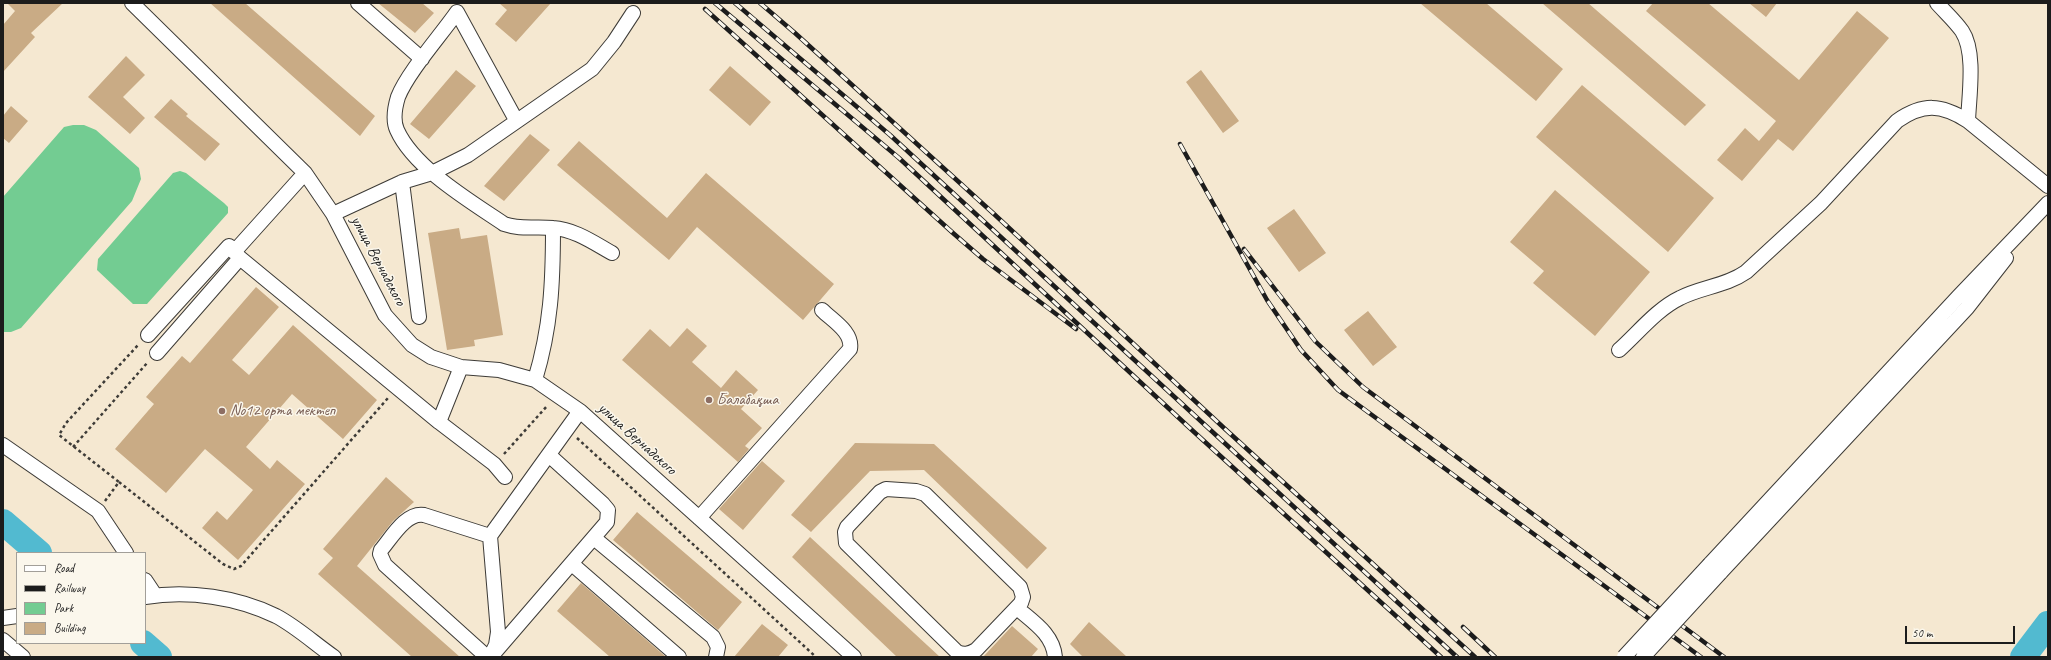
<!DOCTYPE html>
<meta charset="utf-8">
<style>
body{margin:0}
#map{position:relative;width:2051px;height:660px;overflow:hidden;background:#f5e8d1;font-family:Caveat,sans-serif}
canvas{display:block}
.frame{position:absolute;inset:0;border:4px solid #1c1c1c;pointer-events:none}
.legend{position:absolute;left:16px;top:552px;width:130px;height:92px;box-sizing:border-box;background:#fbf7ec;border:1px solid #a29f99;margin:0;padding:5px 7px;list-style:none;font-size:12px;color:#1c1c1c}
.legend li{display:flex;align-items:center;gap:8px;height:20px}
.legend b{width:20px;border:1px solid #a29f99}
.scale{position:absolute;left:1905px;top:626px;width:110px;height:18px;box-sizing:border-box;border:2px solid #1c1c1c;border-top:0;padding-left:5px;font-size:12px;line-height:14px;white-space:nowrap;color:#1c1c1c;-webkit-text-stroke:3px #fbf7ec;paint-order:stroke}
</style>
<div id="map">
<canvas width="2051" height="660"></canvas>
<div class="frame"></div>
<ul class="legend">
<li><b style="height:5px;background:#fff"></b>Road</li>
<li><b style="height:5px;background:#1c1c1c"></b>Railway</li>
<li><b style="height:11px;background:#73cc92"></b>Park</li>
<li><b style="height:11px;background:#c9ab85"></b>Building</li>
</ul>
<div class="scale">50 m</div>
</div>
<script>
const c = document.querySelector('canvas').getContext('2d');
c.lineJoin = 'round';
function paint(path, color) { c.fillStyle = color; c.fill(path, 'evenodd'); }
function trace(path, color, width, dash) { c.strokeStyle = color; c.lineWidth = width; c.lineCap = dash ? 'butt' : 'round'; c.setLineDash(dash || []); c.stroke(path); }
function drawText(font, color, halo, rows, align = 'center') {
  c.font = font + ' Caveat,sans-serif'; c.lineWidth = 3; c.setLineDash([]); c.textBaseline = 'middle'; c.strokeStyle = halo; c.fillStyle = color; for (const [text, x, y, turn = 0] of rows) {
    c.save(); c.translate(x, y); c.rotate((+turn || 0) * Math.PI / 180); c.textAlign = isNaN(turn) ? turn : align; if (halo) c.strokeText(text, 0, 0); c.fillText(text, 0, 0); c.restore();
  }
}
const green = new Path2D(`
 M73,125H84L96,130L139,168L141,179L132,201L21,328L11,332H3V197L64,127Z
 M180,171L186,173L224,203L228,207V213L147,304H133L97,270L98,259L173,173Z`);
const river = new Path2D(`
 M3,522L39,553
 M143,643L159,657
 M2023,657L2048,624`);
const building = new Path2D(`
 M7,3H63L31,33L35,37L3,72V25L15,11Z
 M210,3H245L375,116L360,136Z
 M378,3H422L434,13L415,33Z
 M499,3H551L516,42L495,24L507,10Z
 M1420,3H1486L1563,69L1536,101Z
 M1542,3H1588L1706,105L1685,126Z
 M1653,3H1708L1799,80L1857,11L1889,38L1793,151L1778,139L1742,181L1717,160L1745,128L1759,141L1776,121L1646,11Z
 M1749,3H1777L1766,17Z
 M126,56L145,75L123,97L145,118L130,134L88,97Z
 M730,66L771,102L750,126L709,90Z
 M456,70L476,86L429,139L410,124Z
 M1201,70L1239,121L1223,133L1186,82Z
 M1582,85L1714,198L1668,252L1536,137Z
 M171,99L188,114L186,116L220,144L205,161L154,117Z
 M11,106L28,121L9,143L3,138V116Z
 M530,134L550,150L504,201L484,186Z
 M579,141L667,218L706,173L834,284L803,320L697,227L669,260L557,165Z
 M1555,190L1650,272L1595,336L1533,283L1544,271L1510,242Z
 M1294,209L1326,253L1299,272L1267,228Z
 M459,228L461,239L487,235L503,335L474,340L475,346L447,350L428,233Z
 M256,287L279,307L232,360L249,375L293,325L377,400L343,439L292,394L246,447L270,469L277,460L305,484L238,560L202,528L217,511L227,520L253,490L205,449L166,493L115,449L154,404L146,397L182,356L190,363Z
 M1368,311L1397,347L1373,366L1344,330Z
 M687,328L707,346L692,362L721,388L736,370L758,390L741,409L762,428L745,446L749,449L738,462L622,360L650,329L670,347Z
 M855,443L934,444L1047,548L1027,569L924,470L870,471L811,532L791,515Z
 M762,461L785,481L743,530L719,509Z
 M386,477L414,502L393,521L357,566L460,657H412L318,574L333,558L323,549Z
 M637,512L742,602L718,630L613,540Z
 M810,537L940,657H897L792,557Z
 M581,583L666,657H610L557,611Z
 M1089,622L1127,657H1083L1070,644Z
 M762,624L788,645L778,657H734Z
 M1012,626L1038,649L1031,657H983Z`);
const path = new Path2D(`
 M577,438L816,657
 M73,447L148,362
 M504,454L547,406
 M119,482L223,564L234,569L241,566L388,398
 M105,501L119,482L59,435L66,423L139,344`);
const minor = new Path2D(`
 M132,3L305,173L333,214L385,315L412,345L431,357L461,367L499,370L535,380L580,411L854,657
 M358,3L422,59
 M516,120L457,12C441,35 408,72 398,97C395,107 393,121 397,130C414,168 470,201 504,224C521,230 535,226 553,228C574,229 594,243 612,253
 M1968,121L2048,186
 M402,182L419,317
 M333,214L402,182L432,173L468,155L592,69L614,42L633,13
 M234,252L305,173
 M148,335L229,246L240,258L439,422
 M1619,350C1638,333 1657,309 1680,298C1701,287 1726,286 1746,272L1821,203L1897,121C1923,103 1941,104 1968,121C1969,96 1976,52 1962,31C1955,21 1945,12 1937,3
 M157,353L240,258
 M461,367L439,422L494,464L505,477
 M535,380C551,327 553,283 553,228
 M3,445L98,511L126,553
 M886,489L916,491L925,494L1020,587L1023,597L1021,603L976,650C969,654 964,655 957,652L846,543L845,532L847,527L880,492Z
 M699,518L850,349C853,332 833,321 822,310
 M594,538L713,637L718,647L716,657
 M572,564L679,657
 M1710,564L1959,296L2048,203
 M1720,573L1967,308L2006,258
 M145,580L155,595
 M145,597C189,590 237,597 276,616C297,627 315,644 334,657
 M1017,608C1033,622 1053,634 1055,657
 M3,618L17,616
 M3,640L23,657
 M495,652L607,522L608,510L603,504L550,456
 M487,657L385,565L380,554L381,550C392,537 406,512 424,515L490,536
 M490,657L496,645L498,632L490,536L580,411`);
const rail = new Path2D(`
 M715,3L899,158L1193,431L1441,657
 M735,3L890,135L1457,657
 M760,3L795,33L994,214L1224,428L1475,657
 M705,9L953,233L983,259L1076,329
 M1180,144L1267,300L1301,350L1338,390L1701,657
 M1244,249L1315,341L1363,387L1724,657
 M1463,627L1495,657`);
const minorBridge = new Path2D(`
 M1624,657L1710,564
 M1643,657L1720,573`);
const markers = [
 [709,400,4,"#8d6e63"],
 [222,411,4,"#8d6e63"]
];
const streetNames = [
 ["улица Вернадского",378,261,62],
 ["улица Вернадского",637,439,42]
];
const educationNames = [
 ["Балабақша",717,400],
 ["No12 орта мектеп",230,411]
];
paint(green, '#73cc92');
trace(river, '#52bad0', 26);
paint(building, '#c9ab85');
trace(minor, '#3d3b37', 16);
trace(path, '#3d3b37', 2.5, [3, 3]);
trace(minor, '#fff', 14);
trace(rail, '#1c1c1c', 4.5);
trace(rail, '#fbf7ec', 3, [9]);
trace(minorBridge, '#3d3b37', 16, []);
trace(minorBridge, '#fff', 14);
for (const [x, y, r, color] of markers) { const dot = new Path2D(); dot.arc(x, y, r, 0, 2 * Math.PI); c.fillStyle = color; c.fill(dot); trace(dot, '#fbf7ec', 1.5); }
drawText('16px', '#1c1c1c', '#fbf7ec', streetNames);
drawText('16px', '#785e54', '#fbf7ec', educationNames, 'left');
</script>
